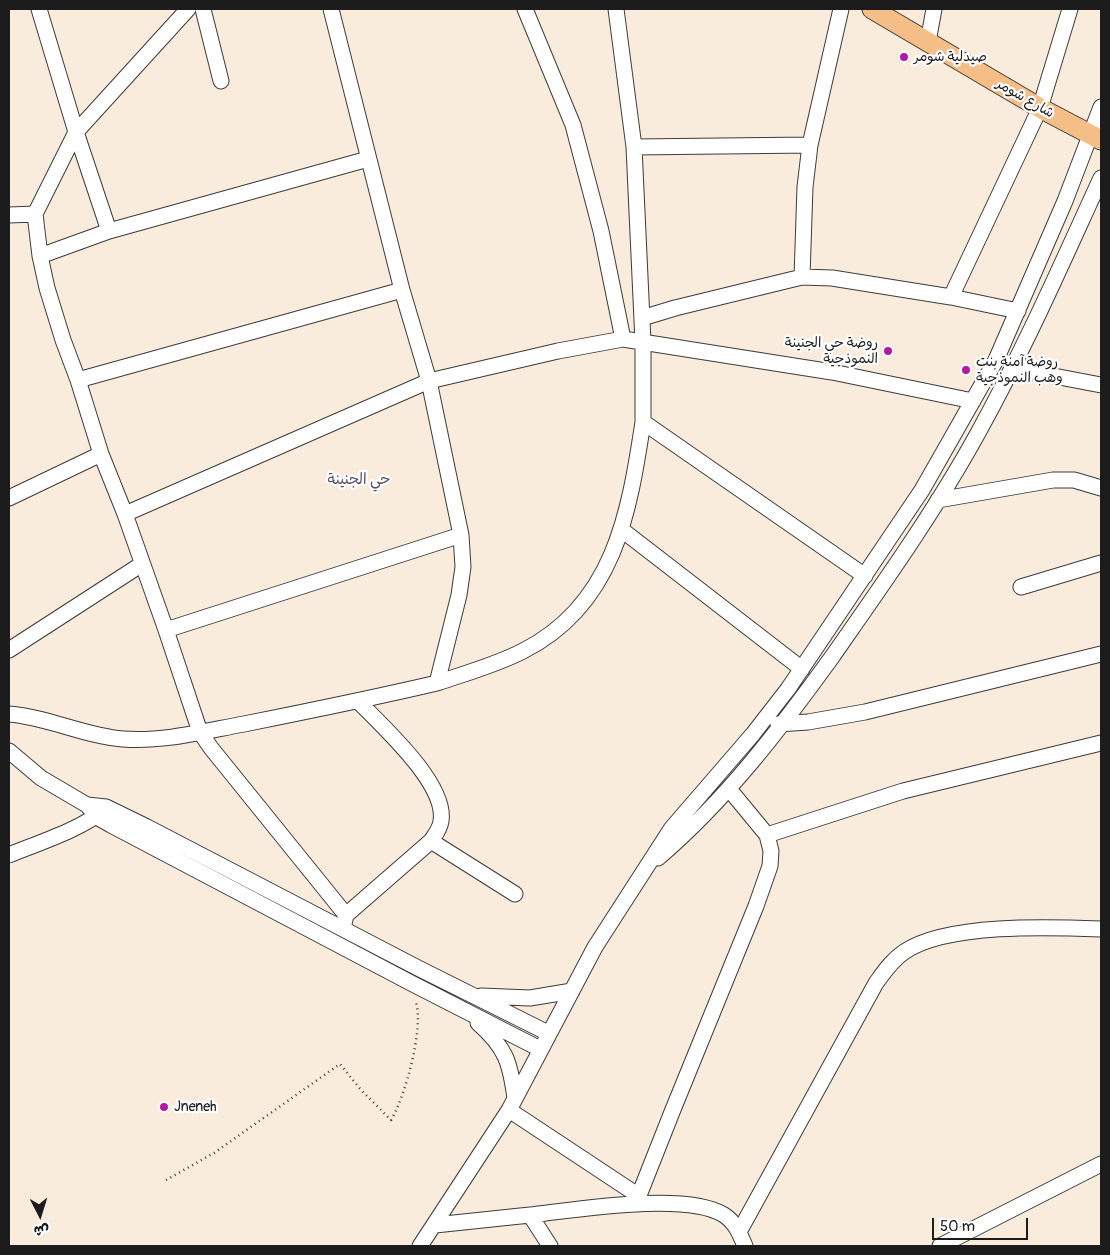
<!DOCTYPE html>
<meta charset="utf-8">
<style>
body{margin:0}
#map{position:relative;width:1110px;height:1255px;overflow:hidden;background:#f9ecdd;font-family:Pangolin,"Playpen Sans Arabic",sans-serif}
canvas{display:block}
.frame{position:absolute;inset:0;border:10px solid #1c1c1c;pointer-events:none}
.north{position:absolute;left:15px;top:1190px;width:50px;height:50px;-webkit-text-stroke:4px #fff;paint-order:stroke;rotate:175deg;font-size:14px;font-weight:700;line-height:20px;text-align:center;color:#1c1c1c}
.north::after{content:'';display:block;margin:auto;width:18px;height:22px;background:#1c1c1c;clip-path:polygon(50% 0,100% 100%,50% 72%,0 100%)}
.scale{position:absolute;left:932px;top:1218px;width:96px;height:22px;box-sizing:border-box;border:2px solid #1c1c1c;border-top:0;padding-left:6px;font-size:15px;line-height:18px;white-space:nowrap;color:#1c1c1c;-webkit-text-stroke:4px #fff;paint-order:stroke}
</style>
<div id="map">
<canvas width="1110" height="1255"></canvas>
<div class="frame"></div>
<div class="north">ش</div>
<div class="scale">50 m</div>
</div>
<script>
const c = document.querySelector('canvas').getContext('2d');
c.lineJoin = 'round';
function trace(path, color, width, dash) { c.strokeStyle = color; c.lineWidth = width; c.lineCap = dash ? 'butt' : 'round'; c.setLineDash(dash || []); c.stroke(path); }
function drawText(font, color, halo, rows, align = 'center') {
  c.font = font + ' Pangolin,"Playpen Sans Arabic",sans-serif'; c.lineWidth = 4.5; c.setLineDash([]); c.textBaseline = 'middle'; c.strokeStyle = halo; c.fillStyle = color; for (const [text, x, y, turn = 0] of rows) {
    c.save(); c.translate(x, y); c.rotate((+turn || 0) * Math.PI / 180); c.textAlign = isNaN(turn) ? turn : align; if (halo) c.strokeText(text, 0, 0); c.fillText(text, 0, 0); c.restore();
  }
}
const path = new Path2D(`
 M166,1180L214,1153L340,1064L361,1090L391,1120C405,1097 424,1029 416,1002`);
const minor = new Path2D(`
 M39,9L76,132L109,231
 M188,9L76,132L35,214L40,256L47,288L63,340L78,380L101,454L125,514L166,630L200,732L211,748L346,915
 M203,9L221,81
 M525,9L573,125L601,231L623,339
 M616,9L634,147L643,342V422
 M841,9L810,145L805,187L802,277L832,278L951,297L1018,311
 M928,42L934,9
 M634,147L810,145
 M9,215L35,214
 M40,256L109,231L368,159
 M951,297L1040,108L1070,9
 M642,318L675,308L802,277
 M1012,368L1101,385
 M78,380L402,290
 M9,498L101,454
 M938,500L1053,480H1074L1101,488
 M125,514L429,381L558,351L623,339L832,372L973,401
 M622,530L802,669
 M1021,587L1101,563
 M166,630L461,535
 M9,650L142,564
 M437,683C466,673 496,665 523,651C614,605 629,514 643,422L865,576
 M9,714C48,717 84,736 123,739C164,742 205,731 244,724C309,711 373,698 437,683L459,595L463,567L461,535L429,381L402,290L331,9
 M778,724L808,722L865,712L1101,654
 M9,751L41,778L87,805L97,817L111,825L411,983L540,1049
 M87,805L106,807L147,827L418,968L548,1033
 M767,835L903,791L1101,743
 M431,841L515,894
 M9,855C33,845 85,828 103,810
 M658,858C726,800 780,729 832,657C883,584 935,511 978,433C1024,350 1062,263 1101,178
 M344,924L346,915L431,841C435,835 440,829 441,821C447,784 383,727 359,702
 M481,996L530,998L572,991
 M478,1023C506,1048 510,1062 515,1098
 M509,1110L639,1196
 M636,1203L672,1112L756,906L770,866L771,851L767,835L729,789
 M530,1215C574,1210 687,1191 724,1215C735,1222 740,1234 745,1246
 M435,1225L530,1215L550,1246
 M739,1232L876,983C884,972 892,960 904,952C946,923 1050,927 1101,929
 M420,1246L509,1110L595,947L671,829L753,734L788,689L922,490L996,360L1065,201L1101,107
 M940,1246L1101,1164`);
const major = new Path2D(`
 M872,9L1040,108L1101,140`);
const markers = [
 [904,57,5,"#b5179e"],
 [888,351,5,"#b5179e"],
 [966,370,5,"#b5179e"],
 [164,1107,5,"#b5179e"]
];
const poiNames = [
 ["صيدلية شومر",914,57],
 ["روضة حي الجنينة",878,343,"right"],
 ["النموذجية",878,359,"right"],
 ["روضة آمنة بنت",976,362],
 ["وهب النموذجية",976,378],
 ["Jneneh",174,1107]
];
const streetNames = [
 ["شارع شومر",1025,99,30]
];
const neighbourhoodNames = [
 ["حي الجنينة",359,480]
];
trace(minor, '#3d3b39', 17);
trace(major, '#3d3b39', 21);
trace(path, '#3d3b39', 2.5, [1, 4]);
trace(minor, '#fff', 15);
trace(major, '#f6be87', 19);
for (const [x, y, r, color] of markers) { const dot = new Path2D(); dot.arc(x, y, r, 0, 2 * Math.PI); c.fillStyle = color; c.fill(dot); trace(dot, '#fff', 2); }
drawText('14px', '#1c1c1c', '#fff', poiNames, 'left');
drawText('14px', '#1c1c1c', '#fff', streetNames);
drawText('15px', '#544e5f', '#fff', neighbourhoodNames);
</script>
